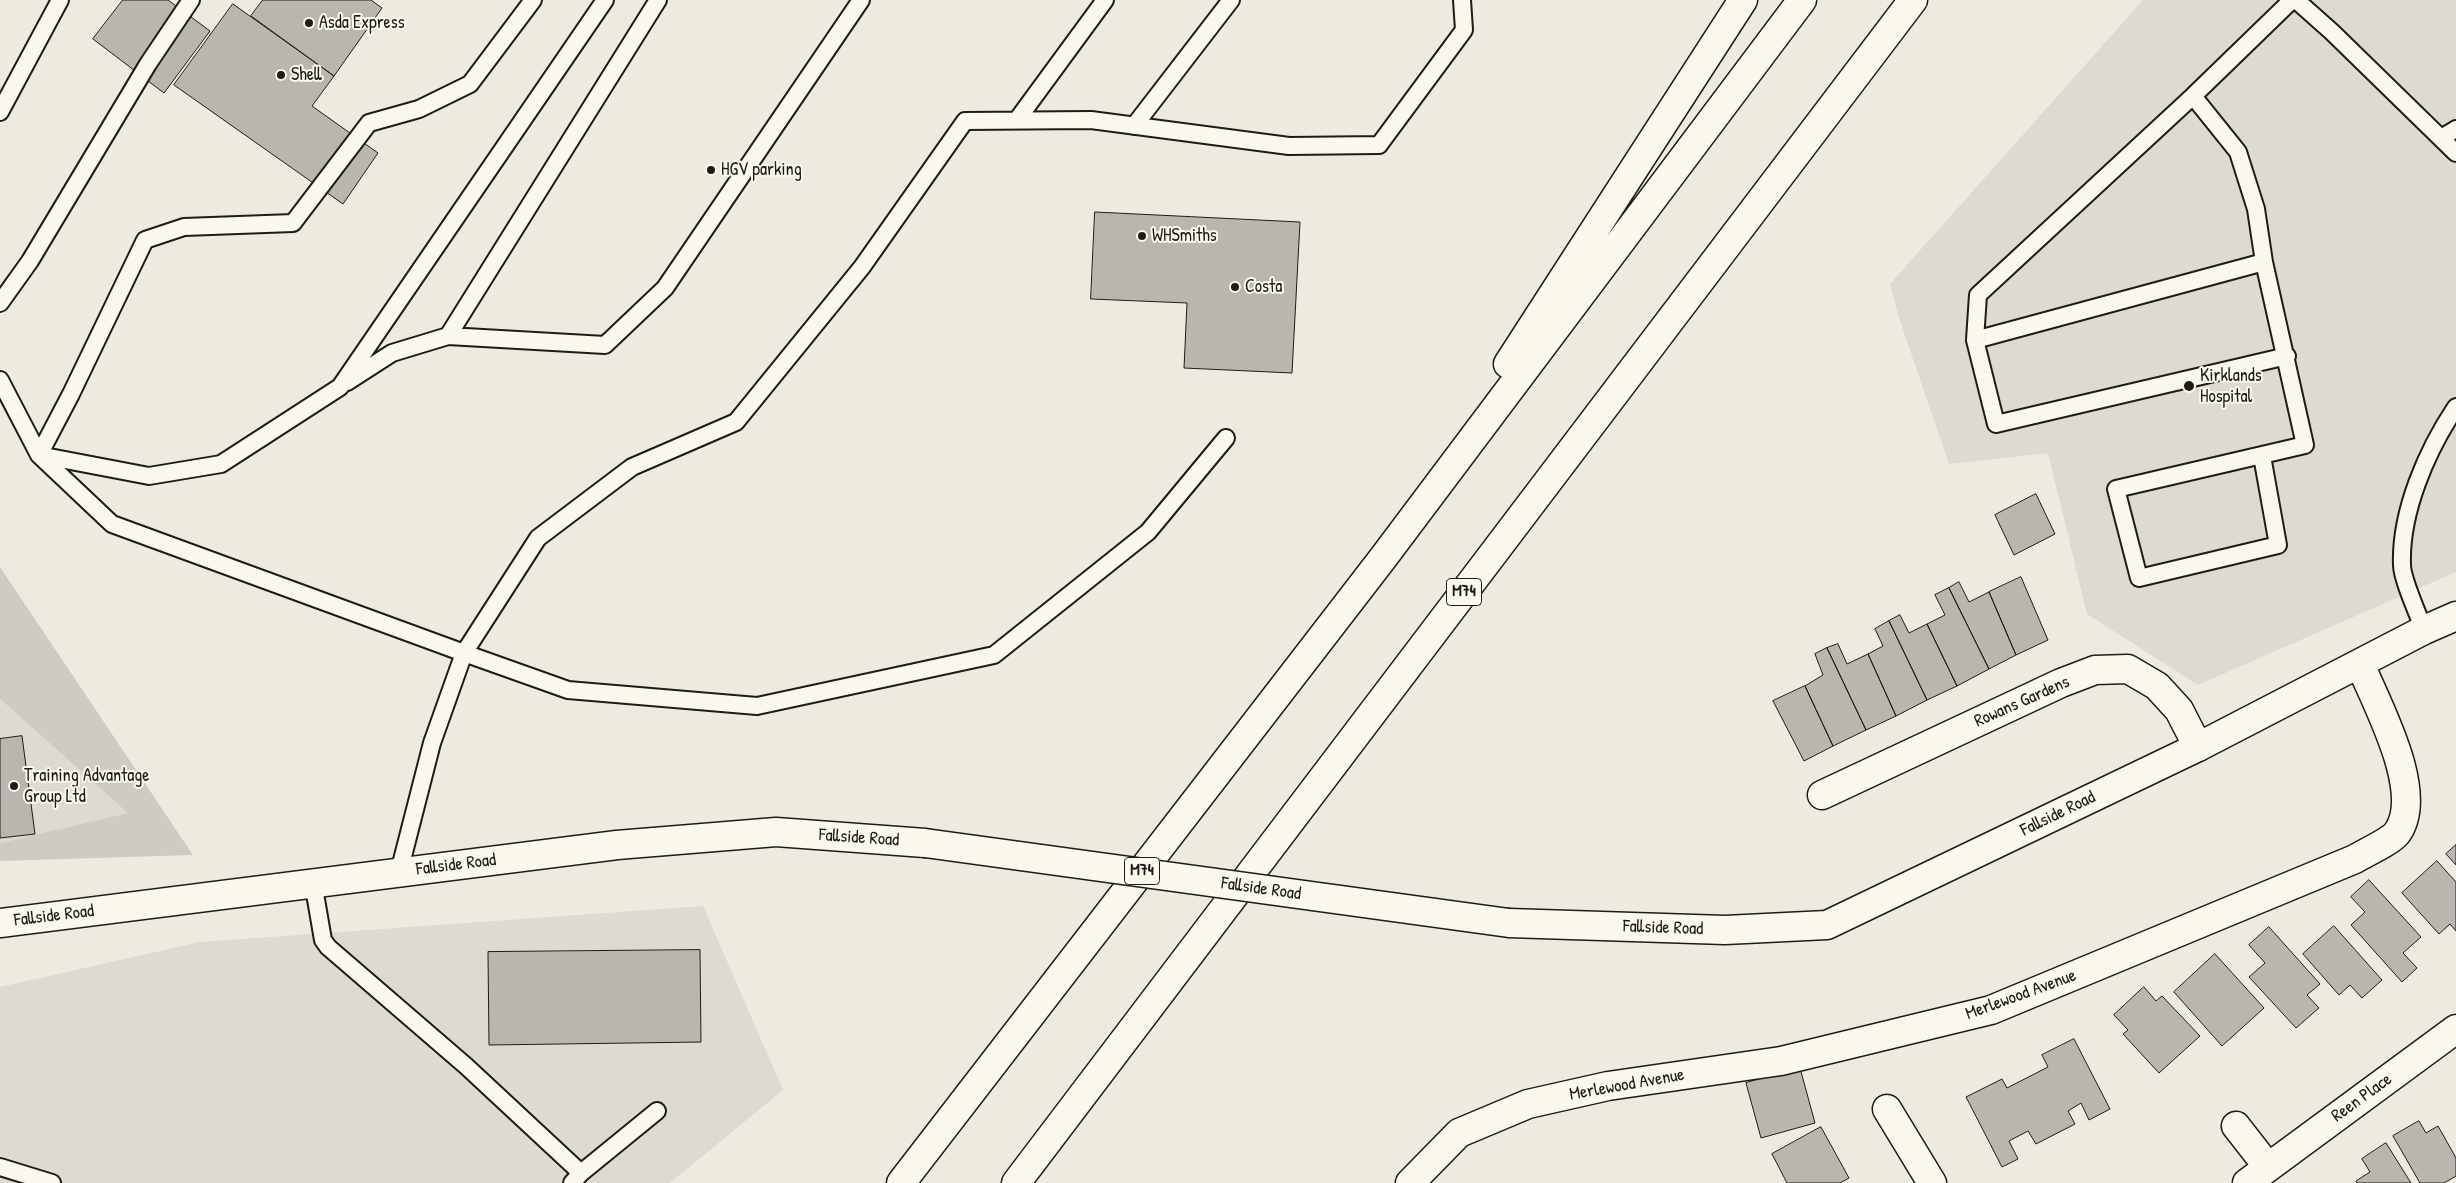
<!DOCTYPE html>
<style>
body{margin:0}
canvas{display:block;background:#eeeadf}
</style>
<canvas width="2456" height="1183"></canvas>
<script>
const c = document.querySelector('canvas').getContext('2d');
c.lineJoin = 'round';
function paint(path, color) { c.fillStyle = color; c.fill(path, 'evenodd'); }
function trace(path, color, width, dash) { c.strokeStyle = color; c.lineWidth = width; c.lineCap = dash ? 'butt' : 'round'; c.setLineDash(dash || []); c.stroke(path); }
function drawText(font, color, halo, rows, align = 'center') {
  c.font = font + ' "Patrick Hand",sans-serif'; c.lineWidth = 4; c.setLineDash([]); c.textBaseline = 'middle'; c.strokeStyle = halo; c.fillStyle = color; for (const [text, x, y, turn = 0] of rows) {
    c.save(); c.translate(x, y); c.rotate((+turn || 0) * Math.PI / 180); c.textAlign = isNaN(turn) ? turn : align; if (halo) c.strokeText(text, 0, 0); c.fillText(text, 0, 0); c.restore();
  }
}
const built = new Path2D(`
 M2143,0H2456V572L2198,685L2087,614L2048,453L1949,464L1899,318L1890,284Z
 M0,699L129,813L0,843Z
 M703,906L783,1090L670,1183H0V987L200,942Z`);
const green = new Path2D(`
 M0,567L193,855L0,861V843L128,813L0,699Z`);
const building = new Path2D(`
 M123,0H168L210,31L164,93L93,39Z
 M263,0H371L382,8L334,76L251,16Z
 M233,4L334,76L312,106L378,153L343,204L174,85Z
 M1095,212L1300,222L1292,373L1184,368L1187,303L1091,299Z
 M2036,494L2055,534L2014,555L1995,515Z
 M2021,577L2048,640L2016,655L1989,592Z
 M1959,582L1969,602L1989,592L2016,655L1989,669L1949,588Z
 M1949,588L1989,669L1957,686L1927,624L1945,615L1935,595Z
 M1900,615L1909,633L1927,624L1957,686L1927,700L1889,621Z
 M1889,621L1927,700L1896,716L1868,654L1883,646L1875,629Z
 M1838,644L1847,664L1868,654L1896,716L1866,730L1827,648Z
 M1827,648L1866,730L1833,746L1805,686L1823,675L1815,654Z
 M1805,686L1833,746L1804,761L1773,701Z
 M22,736L35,834L0,838V739Z
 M2456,845V865L2446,854Z
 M2437,861L2456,882V931L2450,924L2439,934L2402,893Z
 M2369,880L2421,937L2403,953L2417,968L2402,982L2351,925L2365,912L2351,897Z
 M2334,926L2382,980L2362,998L2350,985L2339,995L2303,954Z
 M2269,927L2320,984L2307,995L2319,1008L2296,1028L2249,977L2265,963L2249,945Z
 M700,950L701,1042L489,1045L488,952Z
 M2215,954L2264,1008L2222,1046L2174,992Z
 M2144,987L2156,1001L2162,996L2200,1036L2159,1073L2123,1034L2128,1030L2114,1015Z
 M2074,1039L2110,1109L2089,1120L2081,1103L2068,1111L2075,1124L2036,1144L2028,1131L2009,1141L2018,1159L2002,1167L1966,1097L2002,1079L2007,1088L2048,1067L2042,1055Z
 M1800,1068L1815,1123L1761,1138L1746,1083Z
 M2419,1121L2426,1133L2438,1126L2456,1158V1176L2444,1183H2420L2393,1136Z
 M1821,1127L1849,1178L1840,1183H1787L1772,1154Z
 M2386,1143L2411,1183H2357L2356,1181L2370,1172L2362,1159Z`);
const service = new Path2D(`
 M533,0L470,84L419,109L369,123L293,223L184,227L145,240L71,394L39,455L149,476L221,464L340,387L605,0
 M2296,0L2332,32L2456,153
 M2193,96L2238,152L2256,209L2264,262
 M0,112L60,0
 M1017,120L1105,0
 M1134,126L1231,0
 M2441,138L2456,129
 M0,303L30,261L148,64L191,0
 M448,336L658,0
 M1975,340L1996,424L2287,356
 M0,380L39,455L112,524L464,653L538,538L632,467L736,422L862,267L965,121L1091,120L1289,146L1379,145L1464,30L1462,0
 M347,382L392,353L448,336L605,345L665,288L861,0
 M2262,456L2278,545L2139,578L2116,489L2305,445L2264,262L1975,340L1978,295L2193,96L2292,0
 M2424,630C2418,614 2402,579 2402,565C2400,512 2427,450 2456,407
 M399,872L432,743L464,653L568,690L757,706L994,655L1148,532L1226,438
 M313,882L323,940L328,947L466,1066L581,1173
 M0,1167L52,1183
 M572,1183L581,1173L657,1111`);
const minor = new Path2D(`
 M1822,795L2061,683L2095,670L2128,669L2157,686L2179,710L2198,747
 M1887,1109L1932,1183
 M2236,1126L2268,1167
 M1410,1183L1459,1133L1528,1104L1608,1086L1781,1061L1991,1010L2355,859C2365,853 2391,841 2397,833C2426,793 2377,705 2360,664
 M2247,1183L2456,1029`);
const tertiary = new Path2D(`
 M0,923L617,845L776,832L925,843
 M1509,923L1725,930L1827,925L2198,747L2424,630L2456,616`);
const motorway = new Path2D(`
 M1508,364L1743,0
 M901,1183L1383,558L1802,0
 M1016,1183L1913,0`);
const tertiaryBridge = new Path2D(`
 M925,843L1509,923`);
const markers = [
 [309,23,5,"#1c1c1c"],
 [281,75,5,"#1c1c1c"],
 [711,170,5,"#1c1c1c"],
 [1142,236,5,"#1c1c1c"],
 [1235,287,5,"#1c1c1c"],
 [2189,386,6,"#1c1c1c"],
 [14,786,5,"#1c1c1c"]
];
const shields = [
 [1464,592,35],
 [1142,871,35]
];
const shieldNames = [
 ["M74",1464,592],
 ["M74",1142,871]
];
const poiNames = [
 ["Asda Express",319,23],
 ["Shell",291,75],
 ["HGV parking",721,170],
 ["WHSmiths",1152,236],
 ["Costa",1245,287],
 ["Kirklands",2200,376],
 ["Hospital",2200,397],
 ["Training Advantage",24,776],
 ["Group Ltd",24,797]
];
const streetNames = [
 ["Rowans Gardens",2022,702,-24],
 ["Fallside Road",2058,814,-26],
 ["Fallside Road",859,838,4],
 ["Fallside Road",456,865,-7],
 ["Fallside Road",1261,889,8],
 ["Fallside Road",54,916,-7],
 ["Fallside Road",1663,928,2],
 ["Merlewood Avenue",2021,995,-20],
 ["Merlewood Avenue",1627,1085,-10],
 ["Reen Place",2362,1098,-36]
];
paint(built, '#dedad1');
paint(green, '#ceccc2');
paint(building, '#b9b6af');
trace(building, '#1c1c1c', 1);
trace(service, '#1c1c1c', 20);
trace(minor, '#1c1c1c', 31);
trace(tertiary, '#1c1c1c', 31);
trace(motorway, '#1c1c1c', 31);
trace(service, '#fbf7ec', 16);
trace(minor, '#fbf7ec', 28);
trace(tertiary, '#fbf7ec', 28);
trace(motorway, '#fbf7ec', 28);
trace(tertiaryBridge, '#1c1c1c', 31, []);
trace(tertiaryBridge, '#fbf7ec', 28);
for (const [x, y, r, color] of markers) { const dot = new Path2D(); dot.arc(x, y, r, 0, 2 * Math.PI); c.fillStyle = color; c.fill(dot); trace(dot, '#fbf7ec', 2); }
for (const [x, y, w] of shields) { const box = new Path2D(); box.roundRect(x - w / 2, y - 13.5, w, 27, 4); c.fillStyle = '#fbf7ec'; c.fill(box); trace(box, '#1c1c1c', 1); }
drawText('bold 16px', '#1c1c1c', null, shieldNames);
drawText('18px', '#1c1c1c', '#fbf7ec', poiNames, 'left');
drawText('18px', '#1c1c1c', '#fbf7ec', streetNames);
</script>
